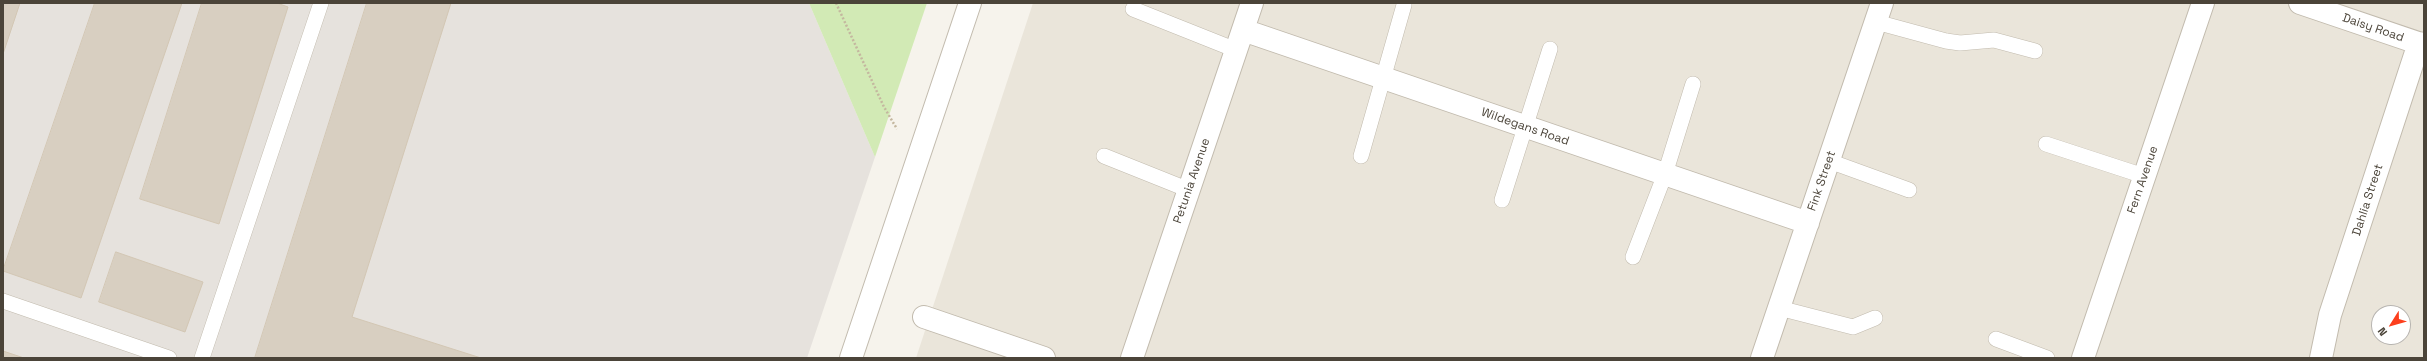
<!DOCTYPE html>
<style>
body{margin:0}
#map{position:relative;width:2427px;height:361px;overflow:hidden;background:#f6f3ec;font-family:"Space Grotesk",sans-serif}
canvas{display:block}
.frame{position:absolute;inset:0;border:4px solid #4b4439;pointer-events:none}
.north{position:absolute;left:2371px;top:305px;width:40px;height:40px;box-sizing:border-box;background:#fff;border:1px solid #b7b4b0;border-radius:50%;rotate:233deg;font-size:11px;font-weight:700;line-height:16px;text-align:center;color:#4b4439}
.north::after{content:'';display:block;margin:auto;width:14px;height:18px;background:#fc3f1d;clip-path:polygon(50% 0,100% 100%,50% 72%,0 100%)}
</style>
<div id="map">
<canvas width="2427" height="361"></canvas>
<div class="frame"></div>
<div class="north">N</div>
</div>
<script>
const c = document.querySelector('canvas').getContext('2d');
c.lineJoin = 'round';
function paint(path, color) { c.fillStyle = color; c.fill(path, 'evenodd'); }
function trace(path, color, width, dash) { c.strokeStyle = color; c.lineWidth = width; c.lineCap = dash ? 'butt' : 'round'; c.setLineDash(dash || []); c.stroke(path); }
function drawText(font, color, halo, rows, align = 'center') {
  c.font = font + ' "Space Grotesk",sans-serif'; c.lineWidth = 3; c.setLineDash([]); c.textBaseline = 'middle'; c.strokeStyle = halo; c.fillStyle = color; for (const [text, x, y, turn = 0] of rows) {
    c.save(); c.translate(x, y); c.rotate((+turn || 0) * Math.PI / 180); c.textAlign = isNaN(turn) ? turn : align; if (halo) c.strokeText(text, 0, 0); c.fillText(text, 0, 0); c.restore();
  }
}
const residential = new Path2D(`
 M1033,3H2424V358H916ZM2379,313H2403V337H2379Z`);
const industrial = new Path2D(`
 M3,3H809L875,157L807,358H3Z`);
const green = new Path2D(`
 M809,3H927L875,157Z`);
const building = new Path2D(`
 M3,3H20L3,54Z
 M95,3H182L81,298L3,271Z
 M202,3H277L288,7L219,224L140,199Z
 M367,3H451L352,317L481,358H255Z
 M116,252L203,282L185,332L99,302Z
 M3,351L24,358H3Z`);
const path = new Path2D(`
 M836,3L884,107L897,129`);
const lane = new Path2D(`
 M1133,9L1236,50
 M1876,22L1946,41L1960,43L1994,40L2035,51
 M2046,144L2144,176
 M1104,156L1189,190
 M1361,156L1404,5
 M1829,161L1909,190
 M1502,200L1550,49
 M1633,257L1665,174L1693,84
 M3,301L169,358
 M1779,308L1853,327L1875,318
 M1996,339L2047,358
 M202,358L321,3`);
const street = new Path2D(`
 M2300,3L2424,45
 M1243,30L1808,223
 M924,317L1044,358
 M851,358L970,3
 M1132,358L1252,3
 M1762,358L1882,3
 M2083,358L2203,3
 M2321,358L2330,315L2419,43`);
const streetNames = [
 ["Daisy Road",2373,28,19],
 ["Wildegans Road",1525,127,19],
 ["Fern Avenue",2143,180,-71],
 ["Petunia Avenue",1192,181,-71],
 ["Fink Street",1822,181,-71],
 ["Dahlia Street",2368,200,-72]
];
paint(residential, '#eae5da');
paint(industrial, '#e6e2dd');
paint(green, '#d2eab5');
paint(building, '#d8cfc1');
trace(building, '#d3c7b4', 1);
trace(lane, '#c2bbae', 16);
trace(street, '#c2bbae', 24);
trace(path, '#c4b79f', 2.5, [2, 2]);
trace(lane, '#fff', 15);
trace(street, '#fff', 22);
drawText('12px', '#4b4439', '#fff', streetNames);
</script>
